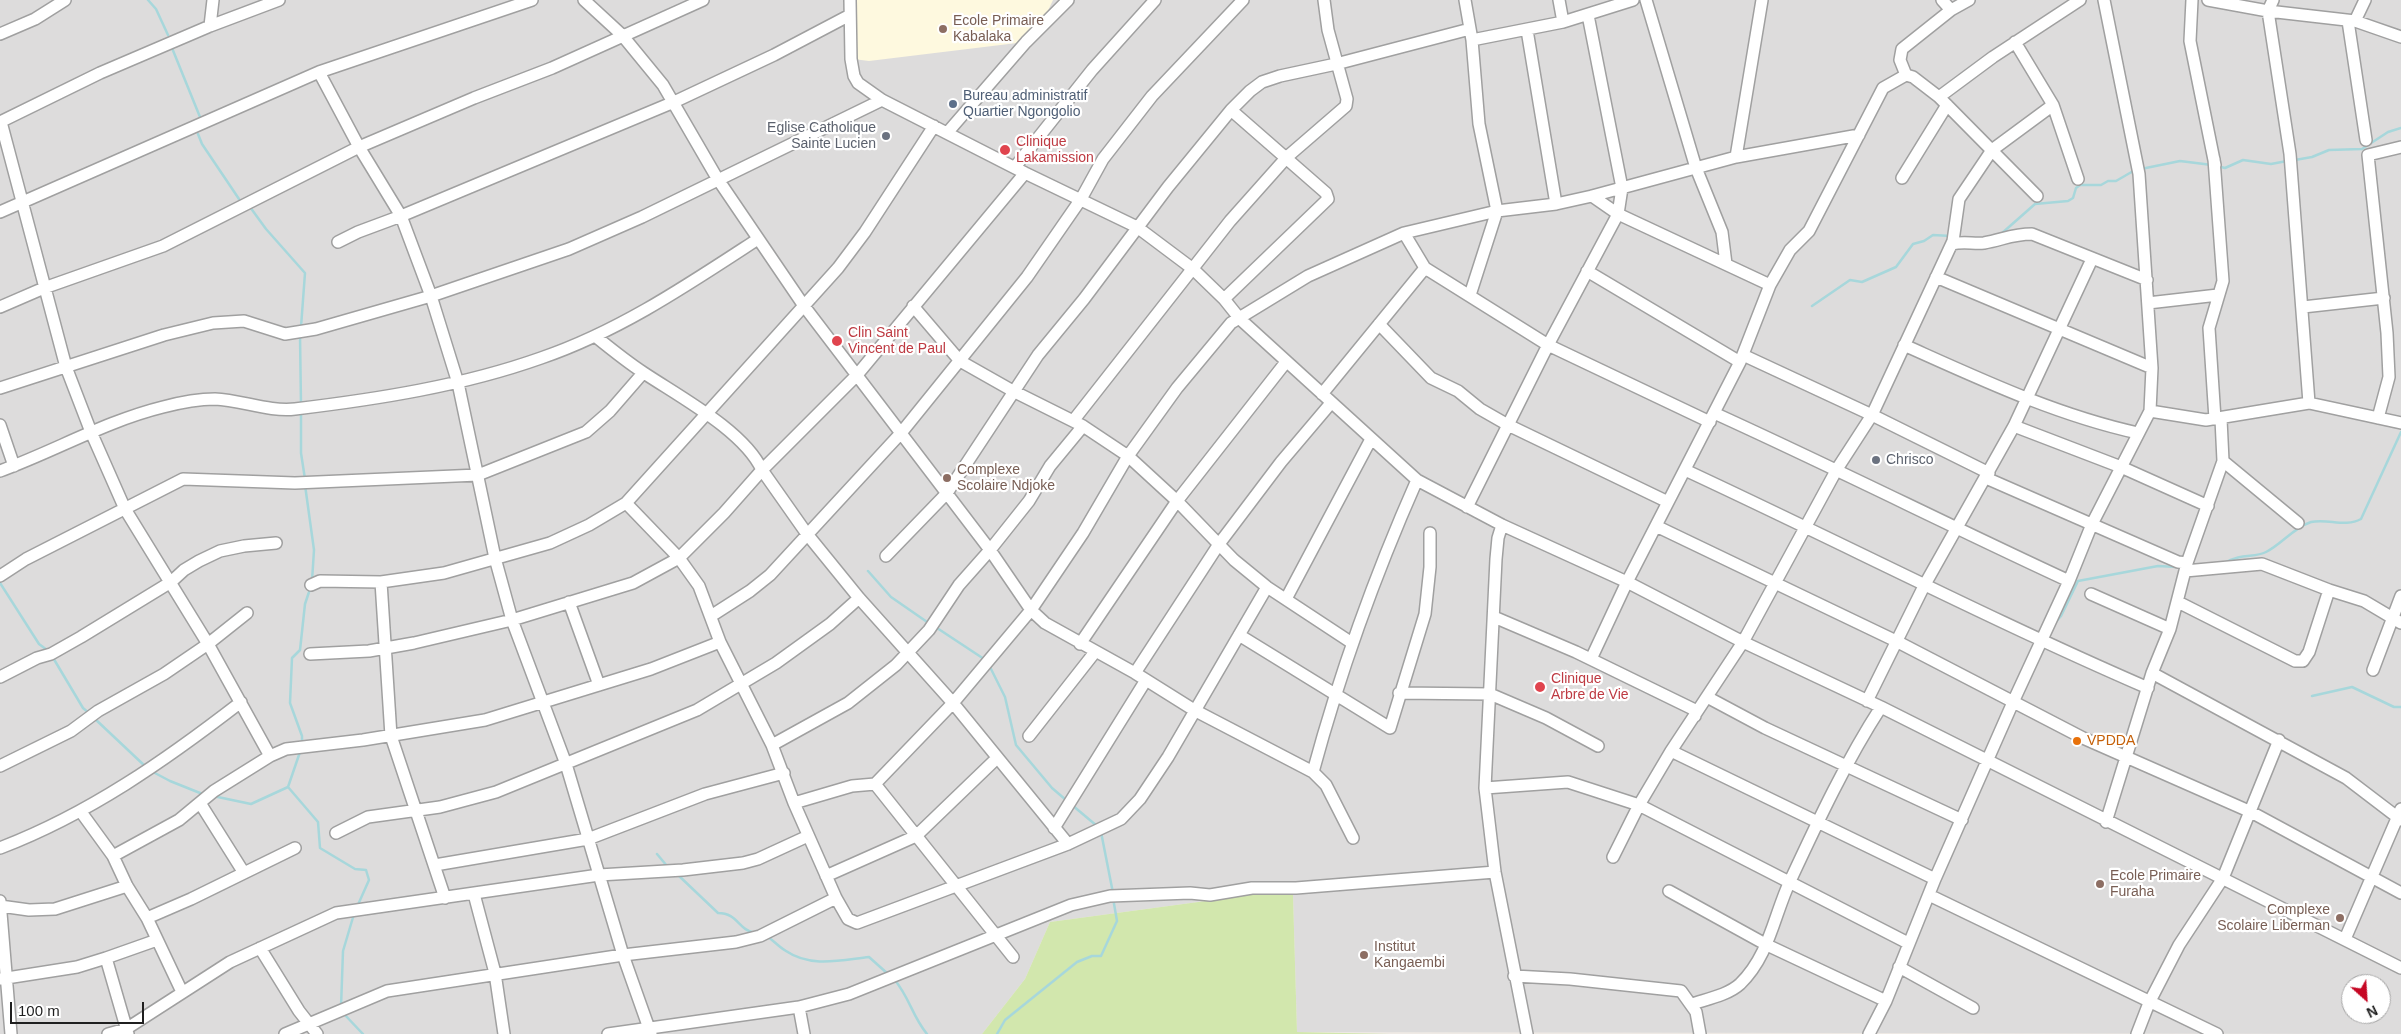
<!DOCTYPE html>
<style>
body{margin:0}
#map{position:relative;width:2401px;height:1034px;overflow:hidden;background:#efeae5;font-family:Helvetica,sans-serif}
canvas{display:block}
.north{position:absolute;left:2341px;top:974px;width:50px;height:50px;box-sizing:border-box;background:#fff;border:1px solid #a5a5a5;border-radius:50%;rotate:154deg;font-size:14px;font-weight:700;line-height:20px;text-align:center;color:#1f1f1f}
.north::after{content:'';display:block;margin:auto;width:18px;height:22px;background:#c60724;clip-path:polygon(50% 0,100% 100%,50% 72%,0 100%)}
.scale{position:absolute;left:10px;top:1002px;width:134px;height:22px;box-sizing:border-box;border:2px solid #1f1f1f;border-top:0;padding-left:6px;font-size:15px;line-height:18px;white-space:nowrap;color:#1f1f1f;-webkit-text-stroke:4px #fff;paint-order:stroke}
</style>
<div id="map">
<canvas width="2401" height="1034"></canvas>
<div class="north">N</div>
<div class="scale">100 m</div>
</div>
<script>
const c = document.querySelector('canvas').getContext('2d');
c.lineJoin = 'round';
function paint(path, color) { c.fillStyle = color; c.fill(path, 'evenodd'); }
function trace(path, color, width, dash) { c.strokeStyle = color; c.lineWidth = width; c.lineCap = dash ? 'butt' : 'round'; c.setLineDash(dash || []); c.stroke(path); }
function drawText(font, color, halo, rows, align = 'center') {
  c.font = font + ' Helvetica,sans-serif'; c.lineWidth = 4.5; c.setLineDash([]); c.textBaseline = 'middle'; c.strokeStyle = halo; c.fillStyle = color; for (const [text, x, y, turn = 0] of rows) {
    c.save(); c.translate(x, y); c.rotate((+turn || 0) * Math.PI / 180); c.textAlign = isNaN(turn) ? turn : align; if (halo) c.strokeText(text, 0, 0); c.fillText(text, 0, 0); c.restore();
  }
}
const residential = new Path2D(`
 M0,0H2401V1034L1297,1032L1293,895H1250L1050,922L1025,979L982,1034H0ZM2351,984H2381V1014H2351Z`);
const education = new Path2D(`
 M854,0H1053L1046,15L1017,43L869,61L853,59Z`);
const grass = new Path2D(`
 M1250,895H1293L1297,1032L1390,1034H982L1025,979L1050,922Z`);
const stream = new Path2D(`
 M148,0L156,9L168,35
 M172,48L200,117
 M198,134L202,144L239,199
 M2295,160L2312,157L2329,150L2362,149L2388,132L2401,128
 M2217,166L2225,168L2243,160L2271,164L2287,161
 M2141,169L2180,161L2212,165
 M250,207L266,229L305,273L301,327
 M2001,234L2035,204L2068,201L2073,198L2076,188L2080,185H2101L2108,181H2116L2135,170
 M1812,306L1850,280L1862,282L1896,267L1913,244L1924,241L1933,235L1951,236
 M300,335L301,405
 M301,413V453L305,479
 M305,485L314,550L312,581
 M2225,563C2241,553 2254,558 2266,552C2282,544 2293,528 2311,522C2328,518 2345,528 2361,519L2401,432
 M868,571L891,597L930,624
 M0,583L39,644L47,650
 M2055,623L2061,616L2078,581L2158,566L2177,567
 M934,626L984,659
 M52,656L83,708L90,714
 M989,665L1005,697L1016,745L1052,788L1066,800
 M2312,696L2352,687L2394,707H2401
 M94,718L146,767
 M302,744V736L290,703L292,658L300,650L305,604L310,589
 M153,772L170,781L205,795
 M288,787L318,822L320,848L355,869L366,870L369,880L357,907
 M213,796L251,804L288,787L300,752
 M1072,805L1097,826
 M1101,832L1113,893
 M657,854L667,866
 M678,875L718,913C738,913 738,930 755,933
 M768,937C774,941 779,947 786,951C811,968 841,960 869,957L888,974
 M894,979C910,998 912,1016 927,1034
 M341,1007L343,951L354,914
 M344,1014L363,1034
 M997,1034L1005,1020L1077,962L1092,956H1101L1117,921L1113,898`);
const minor = new Path2D(`
 M584,0L622,35L663,85L717,178L804,306L990,550L1031,610L1045,623L1135,673L1194,710L1313,772L1326,785L1353,838
 M850,0L851,59L854,76L858,83L882,100L1025,173L1137,227L1193,269L1224,299L1240,319L1417,480L1502,525L1627,582L1743,642L1881,707L2401,968
 M1465,0L1472,40L1479,124L1497,211L1470,295
 M1559,0L1563,22
 M1646,0L1696,168L1722,232L1726,264
 M1942,0L1951,10
 M2192,0L2190,41L2215,165
 M2208,0L2268,11L2355,21L2401,37
 M2273,0L2268,11L2290,154L2309,403
 M2348,21L2366,140
 M2355,21L2365,0
 M210,26L213,0
 M1527,30L1556,204
 M0,34L35,19L65,0
 M1472,40L1563,22L1633,0
 M2015,42L2053,105L2078,179
 M319,72L359,147L401,216L431,296L458,383L495,558L512,620L566,764L623,955L651,1034
 M1906,75L1900,60L1902,49L1951,10L1969,0
 M1939,97L2037,196
 M0,122L100,73L210,26L279,0
 M1,122L66,367L91,432L125,509L208,644L270,756
 M947,133L1026,42L1068,0
 M1736,157L1762,0
 M2214,159L2223,281L2209,328L2215,419
 M1015,167L1092,70L1155,0
 M1902,178L1947,105
 M1592,196L1618,214L1770,285
 M0,212L319,72L532,0
 M1404,233L1425,268L1548,345L1710,422
 M338,242L358,232L401,216L674,102L774,55L850,15
 M1952,244C1963,241 1973,244 1984,243C2002,240 2012,234 2032,234L2147,280
 M1587,271L1740,362
 M1936,277L2152,368
 M1224,299L1328,199L1326,193L1231,110
 M2148,303L2218,295
 M913,306L960,361L1013,391L1083,426L1128,456L1177,501L1234,560L1267,587L1352,643
 M0,307L44,288L163,246L359,147L474,98L552,68L703,0
 M2303,307L2384,298
 M1379,324L1431,378L1458,391L1480,409L1508,425L1668,502
 M595,336C611,349 627,362 644,373C680,397 744,431 762,470L807,534L859,598L953,703L1068,844
 M1904,345C1980,379 2056,415 2138,433
 M1743,355L1872,415L1989,473
 M0,388L164,335L213,323L244,321L285,334L316,329L431,296L569,249L642,217L882,100
 M1322,394L1425,268
 M2150,411L2206,420L2309,403L2401,423
 M1714,413C1833,467 1950,526 2069,581
 M2378,418L2389,377L2387,333L2368,155L2401,147
 M1073,421L1230,221L1287,157L1346,106L1347,99L1328,30L1324,0
 M0,425L14,466
 M2014,426L2121,467L2208,506
 M2223,461L2298,523
 M1685,470C1840,542 1991,620 2148,688
 M0,471C55,451 106,421 163,407C178,403 199,399 215,399C241,400 269,412 295,409C378,399 462,386 541,358C620,331 689,284 758,239
 M1986,478L2178,562L2187,563
 M626,503L679,558L699,586L720,642L772,745L794,803L836,898L848,919L857,923L1068,844L1121,819L1140,799L1168,757L1267,587
 M1467,507L1548,345L1618,214L1622,188L1588,15
 M1502,525L1498,538L1496,559L1485,788L1495,872L1527,1034
 M1656,526L1896,641L2083,738L2251,812L2401,893
 M886,556L947,493L1038,355L1084,299L1168,187L1231,110L1250,91L1262,82L1280,76L1336,64L1470,29
 M2185,571L2262,564L2329,590
 M0,576L26,559L183,479L295,483L478,475L586,432L610,411L643,373
 M381,582L391,736L445,898
 M311,585L320,581L381,582L444,573L550,543L589,525L626,503L838,268L865,232L934,126
 M2091,594L2170,629
 M1286,599L1371,439
 M569,602L599,685
 M2178,602L2295,661H2303L2309,652L2329,590L2364,601L2401,623
 M711,616L750,591L770,575L901,433L1027,277L1081,199L1103,159L1152,96L1243,0
 M1494,617L1576,652L1695,710V716
 M1239,635L1390,728L1425,614L1430,567V533
 M1080,644L1177,501L1286,362
 M310,654L369,651L414,643L512,620L633,583L679,558L724,513L762,470L857,375L1025,173
 M1591,659L1627,582L1740,362L1770,285L1790,250L1809,231L1883,88L1906,75L1913,77L1939,97L1993,57L2080,0
 M2373,670L2401,596
 M1135,673L1219,544L1281,462L1331,403
 M2152,673L2346,778L2401,820
 M0,677L37,658L51,654L81,637L171,582L184,570L199,561L220,551L244,546L276,543
 M1399,693L1490,694L1546,718L1598,746
 M1707,697L1765,728L1962,820
 M1867,701L1924,586L2014,426L2092,259
 M1029,736L1095,652
 M772,745L848,703L896,665L929,630L959,585L990,550L1029,501L1050,466L1083,426
 M1671,751L1935,879
 M0,766L71,731L98,711L164,674L208,644L247,613
 M1313,772C1340,672 1375,575 1417,480
 M875,784L1013,957
 M1485,788L1568,782L1639,805L1908,943
 M200,803L244,873
 M794,803L852,786L875,784L953,703L1031,610L1083,533L1128,456L1177,388L1231,323L1308,276L1404,233L1497,211L1556,204L1592,196L1736,157L1859,135
 M81,812L113,856L127,886L147,918L182,992
 M2106,822L2152,673L2170,629L2187,563L2223,461L2221,419
 M1054,828L1146,680
 M336,833L368,817L440,807L496,792L697,710L776,663L830,624L859,598
 M0,848C89,814 166,760 241,702
 M113,856L179,820L214,791L270,756L286,749L363,740L485,720L651,669L720,642
 M1613,857L1639,805L1671,751L1743,642L1837,469L1872,415L1953,241L1959,199L1992,150L2053,105
 M435,865L588,839L705,794L784,773
 M826,876L916,836L996,759
 M1669,891L1767,945L1886,1001
 M474,894L495,973L504,1034
 M1929,895L2217,1034
 M0,901L11,1034
 M0,906L29,910L55,909L127,886
 M147,918L191,899L295,848
 M2345,939L2401,809
 M260,948L299,1011L317,1034
 M106,958L157,940
 M1899,967L1973,1008
 M1514,976L1570,979L1681,991L1696,1012L1700,1034
 M0,979L77,967L106,958L128,1034
 M1692,1004C1707,999 1728,995 1740,984C1770,955 1774,914 1791,879C1818,821 1846,761 1881,707
 M799,1007L804,1034
 M108,1034L126,1029L230,962L336,913L599,875L683,870L743,863L758,859L808,836
 M285,1034L387,991L623,955L736,942L760,936L836,898
 M608,1034L799,1007L849,994L1071,905L1110,896L1190,893L1210,895L1252,888H1296L1495,872
 M1869,1034L1886,1001L1935,879L2014,700L2069,581L2092,524L2150,411L2152,368L2139,174L2104,0
 M2137,1034L2149,1003L2179,945L2223,878L2279,740`);
const markers = [
 [943,29,5,"#8d6e63"],
 [953,104,5,"#5c6f8a"],
 [886,136,5,"#6b7280"],
 [1005,150,6,"#e0444e"],
 [837,341,6,"#e0444e"],
 [1876,460,5,"#6b7280"],
 [947,478,5,"#8d6e63"],
 [1540,687,6,"#e0444e"],
 [2077,741,5,"#e8710a"],
 [2100,884,5,"#8d6e63"],
 [2340,918,5,"#8d6e63"],
 [1364,955,5,"#8d6e63"]
];
const educationNames = [
 ["Ecole Primaire",953,21],
 ["Kabalaka",953,37],
 ["Complexe",957,470],
 ["Scolaire Ndjoke",957,486],
 ["Ecole Primaire",2110,876],
 ["Furaha",2110,892],
 ["Complexe",2330,910,"right"],
 ["Scolaire Liberman",2330,926,"right"],
 ["Institut",1374,947],
 ["Kangaembi",1374,963]
];
const serviceNames = [
 ["Bureau administratif",963,96],
 ["Quartier Ngongolio",963,112]
];
const worshipNames = [
 ["Eglise Catholique",876,128],
 ["Sainte Lucien",876,144],
 ["Chrisco",1886,460,"left"]
];
const healthNames = [
 ["Clinique",1016,142],
 ["Lakamission",1016,158],
 ["Clin Saint",848,333],
 ["Vincent de Paul",848,349],
 ["Clinique",1551,679],
 ["Arbre de Vie",1551,695]
];
const foodNames = [
 ["VPDDA",2087,741]
];
paint(residential, '#dddcdc');
paint(education, '#fef9df');
paint(grass, '#d2e7ad');
trace(stream, '#a7d7db', 2.5);
trace(minor, '#a0a0a0', 14);
trace(minor, '#fff', 11);
for (const [x, y, r, color] of markers) { const dot = new Path2D(); dot.arc(x, y, r, 0, 2 * Math.PI); c.fillStyle = color; c.fill(dot); trace(dot, '#fff', 2); }
drawText('14px', '#785e54', '#fff', educationNames, 'left');
drawText('14px', '#4e5e75', '#fff', serviceNames, 'left');
drawText('14px', '#5b616d', '#fff', worshipNames, 'right');
drawText('14px', '#be3a42', '#fff', healthNames, 'left');
drawText('14px', '#c56008', '#fff', foodNames, 'left');
</script>
